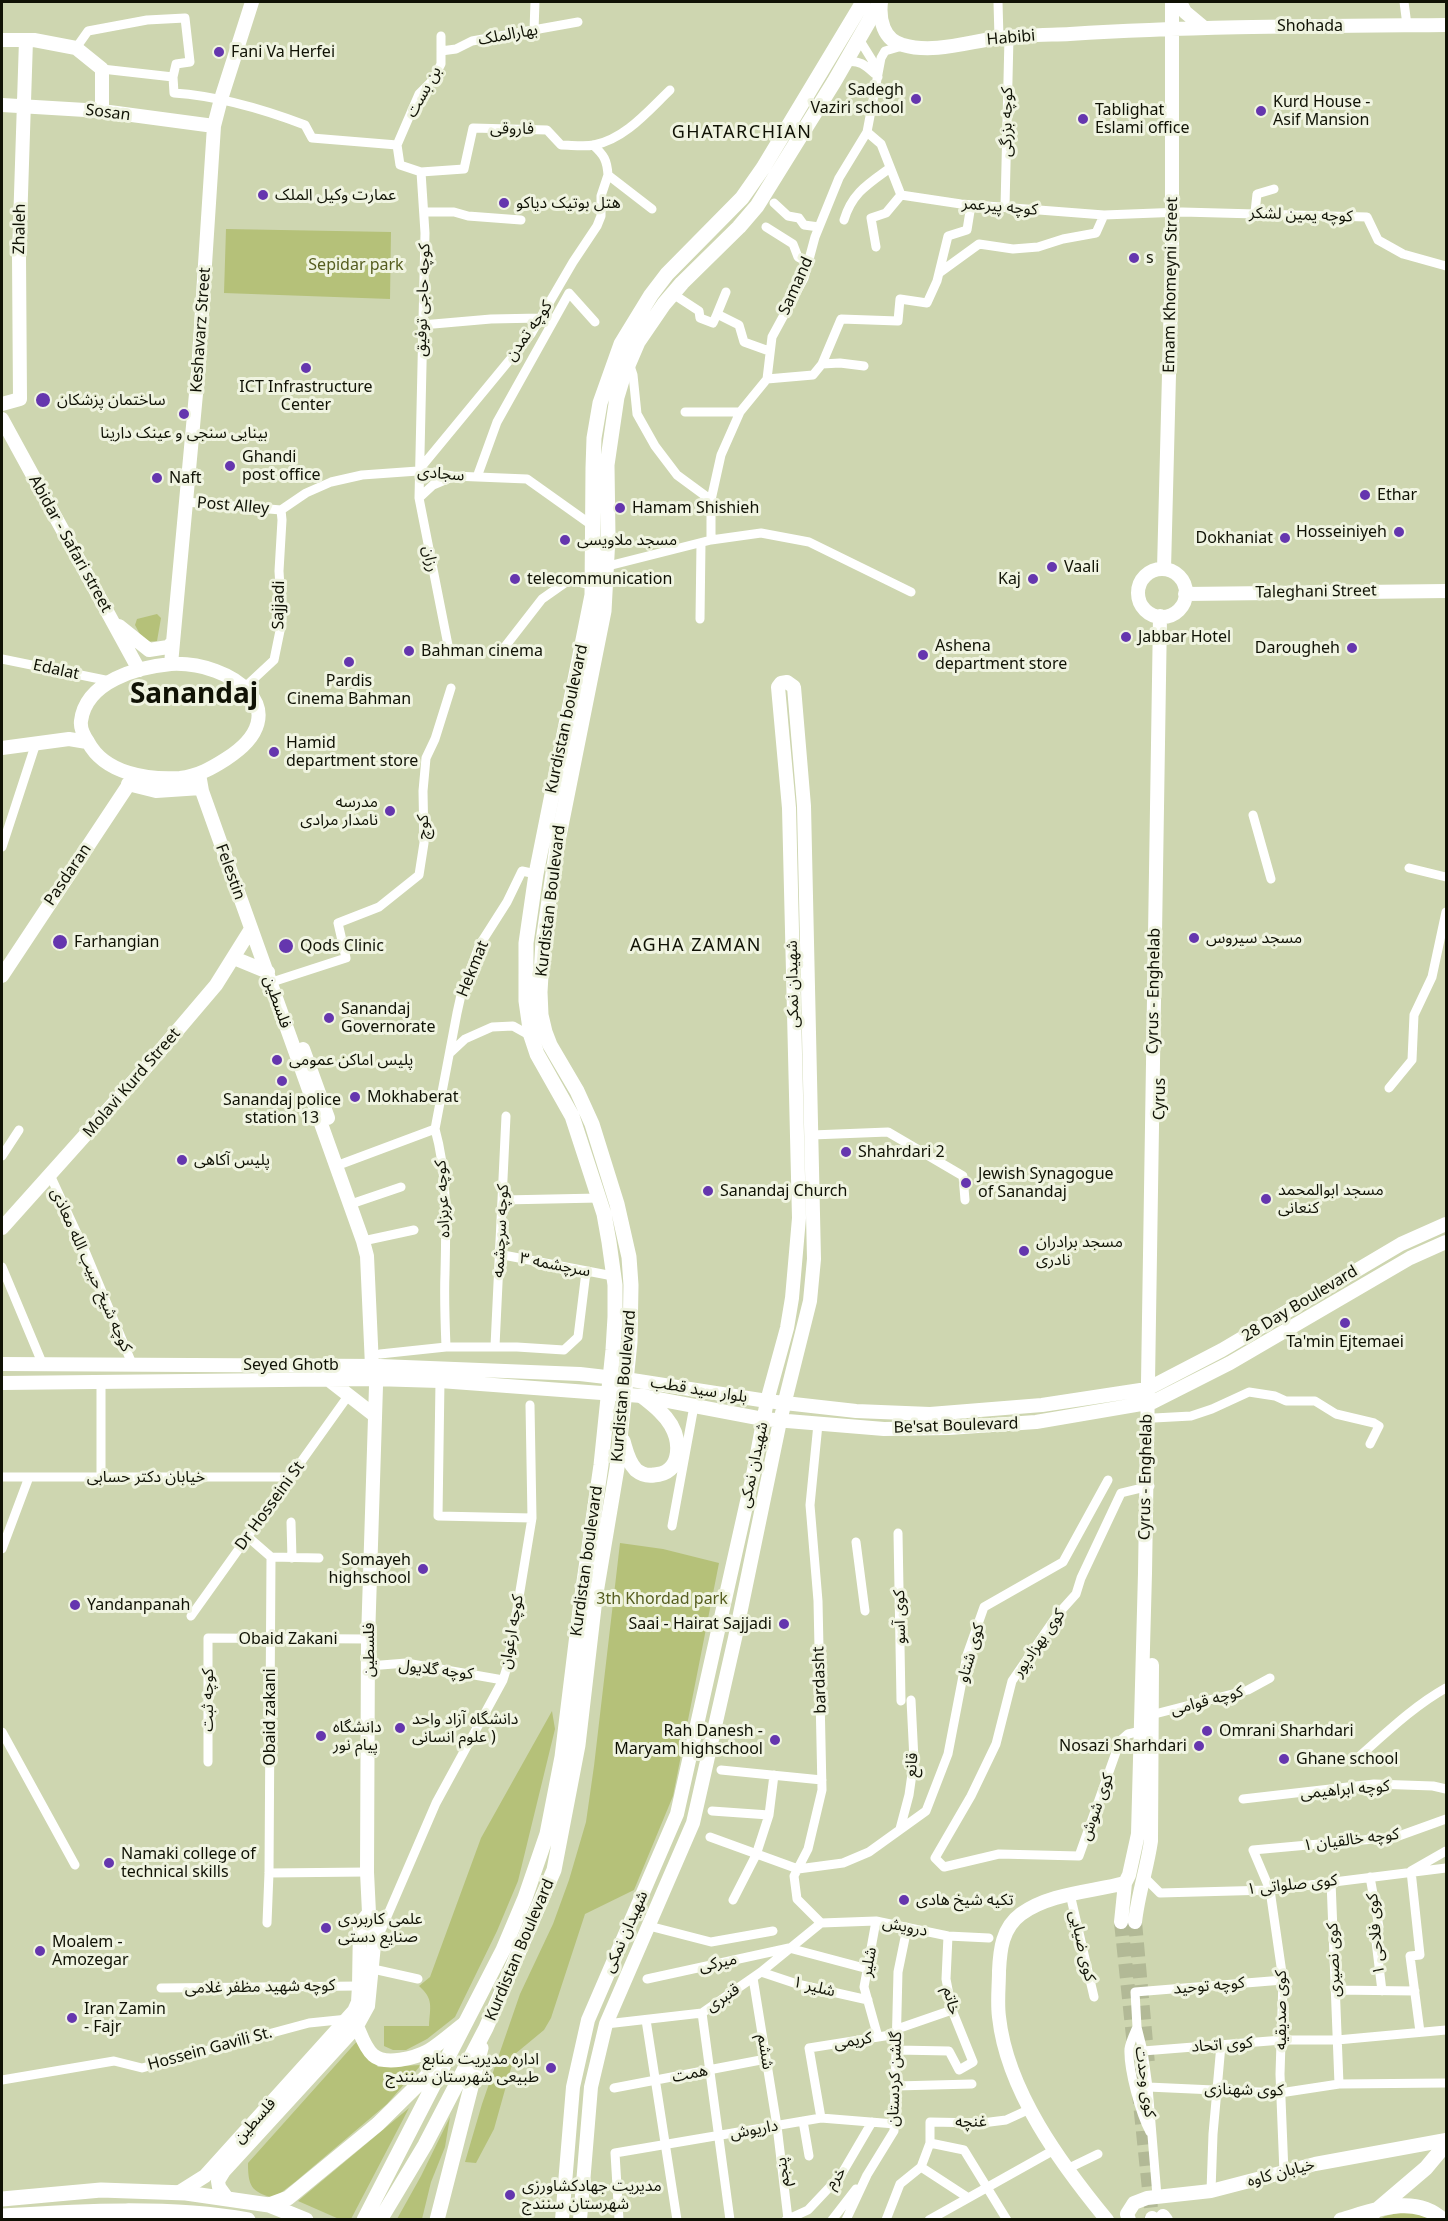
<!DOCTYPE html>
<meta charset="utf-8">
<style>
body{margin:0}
#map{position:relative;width:1448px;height:2221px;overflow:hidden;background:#ced6b0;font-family:"Noto Sans",sans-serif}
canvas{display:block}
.frame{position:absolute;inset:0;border:3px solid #101205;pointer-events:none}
</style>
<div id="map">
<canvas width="1448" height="2221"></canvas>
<div class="frame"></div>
</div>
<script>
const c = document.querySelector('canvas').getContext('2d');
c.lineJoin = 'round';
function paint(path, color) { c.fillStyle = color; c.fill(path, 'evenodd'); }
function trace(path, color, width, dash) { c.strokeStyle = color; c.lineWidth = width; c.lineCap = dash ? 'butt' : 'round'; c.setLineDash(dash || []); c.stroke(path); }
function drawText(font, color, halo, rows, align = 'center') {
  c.font = font + ' "Noto Sans","Noto Sans Arabic",sans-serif'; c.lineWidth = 6; c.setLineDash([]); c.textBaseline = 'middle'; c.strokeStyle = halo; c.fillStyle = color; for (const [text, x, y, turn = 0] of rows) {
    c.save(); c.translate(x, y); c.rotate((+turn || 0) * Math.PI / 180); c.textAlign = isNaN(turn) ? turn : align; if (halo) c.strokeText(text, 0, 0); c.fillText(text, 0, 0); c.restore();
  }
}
const green = new Path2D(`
 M226,229L391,232L390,299L224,293Z
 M157,614L161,618L157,641L144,642L135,625L137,619Z
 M620,1543L663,1549L719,1563L673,1796L634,1890L585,1914L551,2018L544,2030L515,2054L494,2129L476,2163L465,2162L482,2104L520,1994L553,1924L569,1880L586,1822L594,1766Z
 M552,1711L555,1729L518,1881L497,1931L455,2017L427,2039L406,2050H393L384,2046V2026H429C430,2007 434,1999 419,1986L430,1977L481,1838Z
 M359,2039L366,2052L378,2067L421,2065L387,2104L295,2182L274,2198C251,2192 248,2186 248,2163Z
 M409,2108L351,2219H339L298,2201Z
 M450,2117L445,2147L431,2182L422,2219H397L421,2176Z
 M1402,2212L1418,2214L1430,2219L1379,2220L1385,2216Z`);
const secondaryTunnel = new Path2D(`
 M1121,1922L1152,2218
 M1135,1922L1148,2064`);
const street = new Path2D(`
 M998,2L999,38
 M1404,2L1407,25
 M534,30L535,2
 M441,36V64L432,81L419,94L397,145L400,165L421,172L425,233L419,498L448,645
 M859,39L872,60L878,77
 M76,48L88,31L147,20L185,18L190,62L176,64L173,77
 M441,51L456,49L472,41L578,22
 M846,62C860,60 865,65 875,74
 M102,69L173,77L174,93C219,96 263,109 305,125L312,138L397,145
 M867,132L881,144L901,195L961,204L1104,215L1182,212L1367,217L1378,240L1403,254L1446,266
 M593,145C604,155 607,160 608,175L652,209
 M421,172L464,169L473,128L547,130L561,145C571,145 584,147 594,145C625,139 648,111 670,90
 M774,203L788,216L799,218L804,225L819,227
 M1005,207L1009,37
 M424,212H454L468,216L521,220
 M1255,212L1257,194L1274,189
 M844,220C852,193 868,184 890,168
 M766,227L793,244L798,257L809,263
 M876,247L871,218L886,213L901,195
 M939,273L979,244L1013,249L1038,247L1063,239L1096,233L1104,215
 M673,294L699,311L700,318L713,323L717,314L739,325L744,342L769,351
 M717,314L726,292
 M422,325L491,319L541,318
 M629,363L633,375L637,414L655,446L677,475L711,500
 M822,364L841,319L898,321L900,299L927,303L937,281L948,236L967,230L971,205
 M767,379L813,375L822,364L840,363L864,366
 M685,412H740
 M418,471L531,334L573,262L597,226L601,216V196L608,175
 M477,477L497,422L569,293L595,322
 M419,498L433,485L452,477
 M186,502L281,510
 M281,510L306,493L331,482L362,475L418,471L453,476L527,479L593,526
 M711,540V500L721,455L740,412L767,379L772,337L804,278L815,237L839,178L867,132L881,58L885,51L902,46
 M608,566L711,540L761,533L809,542L911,592
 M700,619L701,543
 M500,653L542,599L569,580L592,585
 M2,659L110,681
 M245,687L274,660L282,621L279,571L282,520L281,510
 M1253,815L1271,879
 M2,847L36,743
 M1409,868L1446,877
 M269,983L346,958L338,923L379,907L419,875L424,843L423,791L426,758L435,739L451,688
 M450,1053L465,1039L492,1027L513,1026L531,1036
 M1389,1088L1412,1060L1414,1015L1432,977L1446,912
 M812,1135L888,1132L963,1176L965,1200
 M2,1156L19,1130
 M336,1166L435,1129
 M50,1175L85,1251L133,1366
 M503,1200L599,1198
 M351,1204L401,1187
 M363,1241L414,1230
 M498,1254L613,1276
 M2,1267L43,1365
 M495,1346L506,1116
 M446,1347C445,1322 444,1297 445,1273C446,1225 448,1175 435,1129L457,1013L461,995L479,946L507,902L522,871L536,874
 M380,1354L446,1347H517L564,1350L578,1337L586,1272
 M101,1382V1477
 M530,1405L532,1518
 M1154,1418L1191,1416L1212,1409L1249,1392L1275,1396L1286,1401H1315L1336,1414L1374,1423L1379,1426L1370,1444
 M818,1424L810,1505L818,1601L822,1790L808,1849L794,1876L797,1899L821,1923
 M2,1477H291
 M291,1522L292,1558
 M672,1526L694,1406
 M898,1533L901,1701
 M248,1537L271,1557
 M856,1542L865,1611
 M2,1549L29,1477
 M271,1557L319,1558
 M191,1616L348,1396
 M369,1666L406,1663L503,1680
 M1147,1716L1248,1690L1270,1678
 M1141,1731L1128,1734L1120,1741L1079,1856L999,1854L944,1867L935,1858L971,1796L996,1744L1012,1681L1058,1614L1076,1594L1081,1578L1121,1493L1150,1486
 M2,1732L75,1865
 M208,1762V1638L368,1639
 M1353,1762C1383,1736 1412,1707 1446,1688
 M721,1770L822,1780
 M1243,1799L1374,1784L1433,1786L1446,1789
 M712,1811L769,1815
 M900,1829L909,1795L914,1760L911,1700
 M710,1837L798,1869L843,1863L869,1852L926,1811L948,1754L967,1655L984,1607L1063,1562L1108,1480
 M269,1873L367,1872
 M1144,1877L1160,1893L1270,1890L1446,1868
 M1370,1877L1379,1927L1375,1933L1382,1991
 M1331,1881L1339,2084L1446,2083
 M1070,1894L1094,1997
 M733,1900L756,1855L769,1815L774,1775
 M876,1921L864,1987L878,2037
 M267,1923L269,1873L271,1557
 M821,1923L876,1921L948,1936L989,1938
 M649,1926L711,1942L773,1931
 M376,1942L436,1803L503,1680L508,1664L532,1518L438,1516L440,1381
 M373,1969L418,1979
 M761,1972L797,1984L868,2000
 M753,1978L777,2126L788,2219
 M647,1979L789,1948L868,1969
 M161,1988L359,1986
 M1335,1990L1415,1991
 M702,2013L730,2220
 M646,2020L677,2220
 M606,2024L702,2013L761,1972L821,1923
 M1137,2027C1134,2034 1130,2042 1129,2049C1128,2069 1140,2114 1150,2132
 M897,2029L952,2010
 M1420,2032L1410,1956L1420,1955L1411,1871L1446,1851
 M897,2050L949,2051L959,2070L973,2062L952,2010L946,1979L948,1936
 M1143,2051L1282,2040H1337L1446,2030
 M2,2080L114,2061L142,2068L309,2023L348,2019
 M896,2086L972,2084
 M1148,2087L1280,2093L1339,2084
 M614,2088L766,2059
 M821,2118L809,2048L897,2034
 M803,2121L809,2156
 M930,2143V2122L982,2123L1006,2120L1030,2109
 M921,2167L967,2197
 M1067,2169L1098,2154
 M1284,2173L1280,2074L1283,1980L1270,1890L1253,1850L1396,1837L1446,1819
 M1211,2191L1213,2134L1221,2045
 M1157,2196L1148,2087L1143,2051L1137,2027L1135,1992L1283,1980
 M619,2220L615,2153L821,2118L895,2124
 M786,2220L808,2210L841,2175L872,2122
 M832,2220L856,2189
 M846,2220L867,2175L894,2131L898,1972L907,1928
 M886,2220L900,2184L921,2167L930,2143L964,2150L1007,2220
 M929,2220L1054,2150`);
const secondary = new Path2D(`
 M881,2C879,19 883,40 903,45C933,54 968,42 998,38C1022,35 1046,35 1070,34C1196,26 1321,26 1446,25
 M1180,2L1185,12L1203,27
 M2,40H34L76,48L102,69V111
 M2,105L102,111L214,126
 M2,404L20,399L19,256L26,40
 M2,419L139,670
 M1164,569L1172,258V2
 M1138 593a24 24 0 1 1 48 0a24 24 0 1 1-48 0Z
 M1185,594L1446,591
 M119,626L149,650L168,647L173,642
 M171,664L198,372L214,126L221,99L252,2
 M171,664C231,661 301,711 226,759C212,768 198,776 180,778C148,780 105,774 88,742C84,736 80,728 81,721C86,681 138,667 171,664Z
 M2,748L69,739L87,742
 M199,774L202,791L363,1241L367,1256L372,1366L376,1386L368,1639L367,1872L369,1913L373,1927L374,1945L368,2006L357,2026L224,2171L218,2181L219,2187L227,2198
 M128,784L156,791L201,788
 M234,958L268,972
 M2,976L135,775
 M303,1049L328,1118
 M2,1228L148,1065L216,985L251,929
 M2,1364L380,1366L580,1374L632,1380L767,1401L856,1411L930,1414L1042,1405L1147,1389L1222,1350L1401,1244L1446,1224
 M329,1380L374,1415
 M2,1383L373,1379L440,1381L642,1396L763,1419L884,1429L949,1428L1036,1422L1153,1402L1230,1363L1410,1258L1446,1242
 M1121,1922L1125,1883
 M1135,1922C1138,1894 1147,1869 1151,1841L1152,1665
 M357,2026C361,2035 365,2048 373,2055C385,2066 415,2058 428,2051C441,2043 454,2031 466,2022
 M178,2193L205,2176L354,2011L358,2002L359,1986L360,1924L369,1913
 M1163,2216L1166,2220
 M1152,2218L1153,2220
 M562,2220L573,2087L588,2020L677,1814L754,1470L767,1401L787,1328L792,1298L799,1218L789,808L778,687L781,683L787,682L794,687L804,806L814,1259L810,1301L780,1421L735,1638L693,1823L606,2024L591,2087L580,2220
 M1107,2220C1061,2164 1007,2091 999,2017C997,2002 999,1986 999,1971C1000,1950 1002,1928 1021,1914C1050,1893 1091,1892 1125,1883L1129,1875L1138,1834L1145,1573L1160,616
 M1129,2220L1127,2214L1134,2203L1147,2198L1211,2191L1315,2164L1446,2140`);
const primary = new Path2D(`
 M623,1441C626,1451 628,1462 636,1470C641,1474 648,1476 654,1475C681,1474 682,1444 671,1425C664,1413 653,1405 642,1396
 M2,2199L101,2190L186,2193L269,2205L306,2220
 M269,2205L288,2198L378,2124L442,2061
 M2,2216C81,2211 170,2206 248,2220
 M364,2220L503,1950L525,1898L547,1834L562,1757L581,1602L601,1465L613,1350L615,1317V1285L609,1242L604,1214L572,1116L537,1054L531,1036L526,1001V943L536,874L592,595L593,468L594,438L600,403L621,344L651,295L667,274L742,198L763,168L863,2
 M380,2220L425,2145L486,2028L554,1870L578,1745L595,1599L617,1468L630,1342L631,1285L629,1257L617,1204L592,1124L577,1091L550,1045L545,1032L541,1015L540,992L543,941L557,846L604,611L608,537L607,465L617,397L623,377L638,342L664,304L682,283L739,227L757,206L834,82L880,2
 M437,2220L481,2048
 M1341,2220C1373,2211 1414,2193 1443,2220
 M1365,2220L1426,2168L1446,2144`);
const markers = [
 [219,52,6,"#6536ae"],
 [916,99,6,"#6536ae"],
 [1261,111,6,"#6536ae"],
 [1083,119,6,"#6536ae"],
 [263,195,6,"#6536ae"],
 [504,203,6,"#6536ae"],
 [1134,258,6,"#6536ae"],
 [306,368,6,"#6536ae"],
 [43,400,8,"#6536ae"],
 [184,414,6,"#6536ae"],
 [230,466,6,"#6536ae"],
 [157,478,6,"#6536ae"],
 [1365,495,6,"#6536ae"],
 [620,508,6,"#6536ae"],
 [1399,532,6,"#6536ae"],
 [1285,538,6,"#6536ae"],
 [565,540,6,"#6536ae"],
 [1052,567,6,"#6536ae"],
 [515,579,6,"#6536ae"],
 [1033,579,6,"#6536ae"],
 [1126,637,6,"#6536ae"],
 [1352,648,6,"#6536ae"],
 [409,651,6,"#6536ae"],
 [923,655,6,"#6536ae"],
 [349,662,6,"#6536ae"],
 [274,752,6,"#6536ae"],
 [390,811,6,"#6536ae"],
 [1194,938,6,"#6536ae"],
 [60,942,8,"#6536ae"],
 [286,946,8,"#6536ae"],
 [329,1018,6,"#6536ae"],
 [277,1060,6,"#6536ae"],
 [282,1081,6,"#6536ae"],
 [355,1097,6,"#6536ae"],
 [846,1152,6,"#6536ae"],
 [182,1160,6,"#6536ae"],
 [966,1183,6,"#6536ae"],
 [708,1191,6,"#6536ae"],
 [1266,1199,6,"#6536ae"],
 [1024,1251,6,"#6536ae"],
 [1345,1323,6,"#6536ae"],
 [423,1569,6,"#6536ae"],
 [75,1605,6,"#6536ae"],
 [784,1624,6,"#6536ae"],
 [400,1728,6,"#6536ae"],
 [1207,1731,6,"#6536ae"],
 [321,1736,6,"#6536ae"],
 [775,1740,6,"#6536ae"],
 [1199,1746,6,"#6536ae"],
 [1284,1759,6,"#6536ae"],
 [109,1863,6,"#6536ae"],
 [904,1900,6,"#6536ae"],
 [326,1928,6,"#6536ae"],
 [40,1951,6,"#6536ae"],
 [72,2018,6,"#6536ae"],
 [551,2068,6,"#6536ae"],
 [510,2195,6,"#6536ae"]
];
const streetNames = [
 ["Shohada",1310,26],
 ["بهارالملک",508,35,-10],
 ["Habibi",1011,38,-5],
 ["بن بست",424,92,-61],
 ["Sosan",108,113,7],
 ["کوچه بزرگی",1007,122,-89],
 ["فاروقی",512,129,1],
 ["کوچه پیرعمر",1000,207,5],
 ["کوچه یمین لشکر",1301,215,2],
 ["Zhaleh",20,229,-89],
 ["Emam Khomeyni Street",1171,285,-89],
 ["Samand",796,286,-66],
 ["کوچه حاجی توفیق",423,300,-88],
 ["Keshavarz Street",201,330,-86],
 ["کوچه تمدن",529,331,-55],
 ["سجادی",441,474,5],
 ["Post Alley",233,506,5],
 ["Abidar - Safari street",70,544,61],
 ["رزان",430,559,79],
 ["Taleghani Street",1316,592,-1],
 ["Sajjadi",279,605,-89],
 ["Edalat",56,670,12],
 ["Kurdistan boulevard",567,719,-78],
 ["کوچ",423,827,-90],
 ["Felestin",230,872,70],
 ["Pasdaran",68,875,-56],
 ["Kurdistan Boulevard",551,901,-83],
 ["Hekmat",473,969,-68],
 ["شهیدان نمکی",793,984,-91],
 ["Cyrus - Enghelab",1154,991,-89],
 ["فلسطین",277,1002,71],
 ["Molavi Kurd Street",132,1083,-49],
 ["Cyrus",1160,1099,-89],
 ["کوچه عربزاده",443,1199,-93],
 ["کوچه سرچشمه",501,1231,-87],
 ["سرچشمه ۳",555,1265,11],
 ["کوچه شیخ حبیب الله معاذی",91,1270,66],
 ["28 Day Boulevard",1300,1304,-31],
 ["Seyed Ghotb",291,1365],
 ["Kurdistan Boulevard",624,1386,-85],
 ["بلوار سید قطب",699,1390,9],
 ["Be'sat Boulevard",956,1426,-2],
 ["شهیدان نمکی",754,1465,-78],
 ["خیابان دکتر حسابی",146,1477],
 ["Cyrus - Enghelab",1146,1477,-89],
 ["Dr Hosseini St",270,1506,-54],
 ["Kurdistan boulevard",587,1561,-82],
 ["کوی آسو",900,1617,-91],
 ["کوچه ارغوان",512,1632,-80],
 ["Obaid Zakani",288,1639],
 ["کوی بهزادپور",1039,1643,-55],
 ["فلسطین",369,1650,-90],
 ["کوی شتاو",971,1653,-74],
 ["کوچه گلایول",436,1670,7],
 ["bardasht",820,1680,-92],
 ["کوچه ثبت",208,1700,-90],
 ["کوچه قوامی",1207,1701,-15],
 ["Obaid zakani",270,1717,-90],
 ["قانع",912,1765,-86],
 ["کوچه ابراهیمی",1345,1790,-5],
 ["کوی شوش",1097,1807,-70],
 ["کوچه خالقیان ۱",1351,1840,-7],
 ["کوی صلواتی ۱",1292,1885,-6],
 ["درویش",905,1927,11],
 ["شهیدان نمکی",626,1932,-66],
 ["کوی فلاحی ۱",1376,1934,-95],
 ["کوی ضیایی",1082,1946,77],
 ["Kurdistan Boulevard",520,1950,-67],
 ["کوی نصیری",1334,1960,-92],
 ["شلیر",869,1962,-80],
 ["میرکی",718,1963,-12],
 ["کوچه توحید",1209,1986,-5],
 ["کوچه شهید مظفر غلامی",260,1987,-1],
 ["شلیر ۱",814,1987,14],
 ["قنبری",723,1998,-34],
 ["خاتم",951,2001,76],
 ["کوی صدیقیه",1281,2010,-90],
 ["کریمی",853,2041,-9],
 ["کوی اتحاد",1222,2045,-4],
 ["Hossein Gavili St.",210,2049,-15],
 ["ششم",765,2052,81],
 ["همت",690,2074,-11],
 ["گلشن کردستان",895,2079,-88],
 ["کوی وحدت",1145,2082,82],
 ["کوی شهنازی",1244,2090,1],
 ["فلسطین",255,2121,-48],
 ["غنچه",971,2122,-1],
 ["داریوش",754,2130,-10],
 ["پنجم",783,2172,-97],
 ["خیابان کاوه",1281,2173,-15],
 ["خرم",836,2178,-51]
];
const poiNames = [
 ["Fani Va Herfei",231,52],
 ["Sadegh",904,90,"right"],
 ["Vaziri school",904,108,"right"],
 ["Kurd House -",1273,102],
 ["Asif Mansion",1273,120],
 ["Tablighat",1095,110],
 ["Eslami office",1095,128],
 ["عمارت وکیل الملک",275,195],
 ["هتل بوتیک دیاکو",516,203],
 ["s",1146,258],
 ["ICT Infrastructure",306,387,"center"],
 ["Center",306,405,"center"],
 ["ساختمان پزشکان",57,400],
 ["بینایی سنجی و عینک دارینا",184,433,"center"],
 ["Ghandi",242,457],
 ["post office",242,475],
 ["Naft",169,478],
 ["Ethar",1377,495],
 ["Hamam Shishieh",632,508],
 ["Hosseiniyeh",1387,532,"right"],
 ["Dokhaniat",1273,538,"right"],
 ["مسجد ملاویسی",577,540],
 ["Vaali",1064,567],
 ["telecommunication",527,579],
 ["Kaj",1021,579,"right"],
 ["Jabbar Hotel",1138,637],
 ["Ashena",935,646],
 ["department store",935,664],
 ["Darougheh",1340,648,"right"],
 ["Bahman cinema",421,651],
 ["Pardis",349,681,"center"],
 ["Cinema Bahman",349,699,"center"],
 ["Hamid",286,743],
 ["department store",286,761],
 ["مدرسه",378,802,"right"],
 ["نامدار مرادی",378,820,"right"],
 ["مسجد سیروس",1206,938],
 ["Farhangian",74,942],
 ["Qods Clinic",300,946],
 ["Sanandaj",341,1009],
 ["Governorate",341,1027],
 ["پلیس اماکن عمومی",289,1060],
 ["Mokhaberat",367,1097],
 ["Sanandaj police",282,1100,"center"],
 ["station 13",282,1118,"center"],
 ["Shahrdari 2",858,1152],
 ["پلیس آکاهی",194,1160],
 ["Jewish Synagogue",978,1174],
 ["of Sanandaj",978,1192],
 ["مسجد ابوالمحمد",1278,1190],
 ["کنعانی",1278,1208],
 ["Sanandaj Church",720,1191],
 ["مسجد برادران",1036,1242],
 ["نادری",1036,1260],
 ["Ta'min Ejtemaei",1345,1342,"center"],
 ["Somayeh",411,1560,"right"],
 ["highschool",411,1578,"right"],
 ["Yandanpanah",87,1605],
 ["Saai - Hairat Sajjadi",772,1624,"right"],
 ["دانشگاه آزاد واحد",412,1719],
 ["علوم انسانی )",412,1737],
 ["دانشگاه",333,1727],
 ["پیام نور",333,1745],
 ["Rah Danesh -",763,1731,"right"],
 ["Maryam highschool",763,1749,"right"],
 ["Omrani Sharhdari",1219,1731],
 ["Nosazi Sharhdari",1187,1746,"right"],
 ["Ghane school",1296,1759],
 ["Namaki college of",121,1854],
 ["technical skills",121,1872],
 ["تکیه شیخ هادی",916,1900],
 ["علمی کاربردی",338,1919],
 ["صنایع دستی",338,1937],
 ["Moalem -",52,1942],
 ["Amozegar",52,1960],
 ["Iran Zamin",84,2009],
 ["- Fajr",84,2027],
 ["اداره مدیریت منابع",539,2059,"right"],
 ["طبیعی شهرستان سنندج",539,2077,"right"],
 ["مدیریت جهادکشاورزی",522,2186],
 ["شهرستان سنندج",522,2204]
];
const parkNames = [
 ["Sepidar park",356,265],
 ["3th Khordad park",662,1599]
];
const neighbourhoodNames = [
 ["GHATARCHIAN",742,133],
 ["AGHA ZAMAN",696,946]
];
const townNames = [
 ["Sanandaj",194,695]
];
paint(green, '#b5c179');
trace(secondaryTunnel, '#b2b996', 14, [14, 7]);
trace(street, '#fff', 9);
trace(secondary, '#fff', 14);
trace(primary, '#fff', 15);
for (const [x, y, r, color] of markers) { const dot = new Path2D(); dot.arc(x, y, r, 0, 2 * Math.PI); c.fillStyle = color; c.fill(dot); trace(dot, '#f0f4e1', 2); }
drawText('16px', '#101205', '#f0f4e1', streetNames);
drawText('16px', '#101205', '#f0f4e1', poiNames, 'left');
drawText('16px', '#555d1f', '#f0f4e1', parkNames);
c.letterSpacing = '1.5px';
drawText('18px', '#101205', '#f0f4e1', neighbourhoodNames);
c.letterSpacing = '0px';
drawText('bold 28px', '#101205', '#f0f4e1', townNames);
</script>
